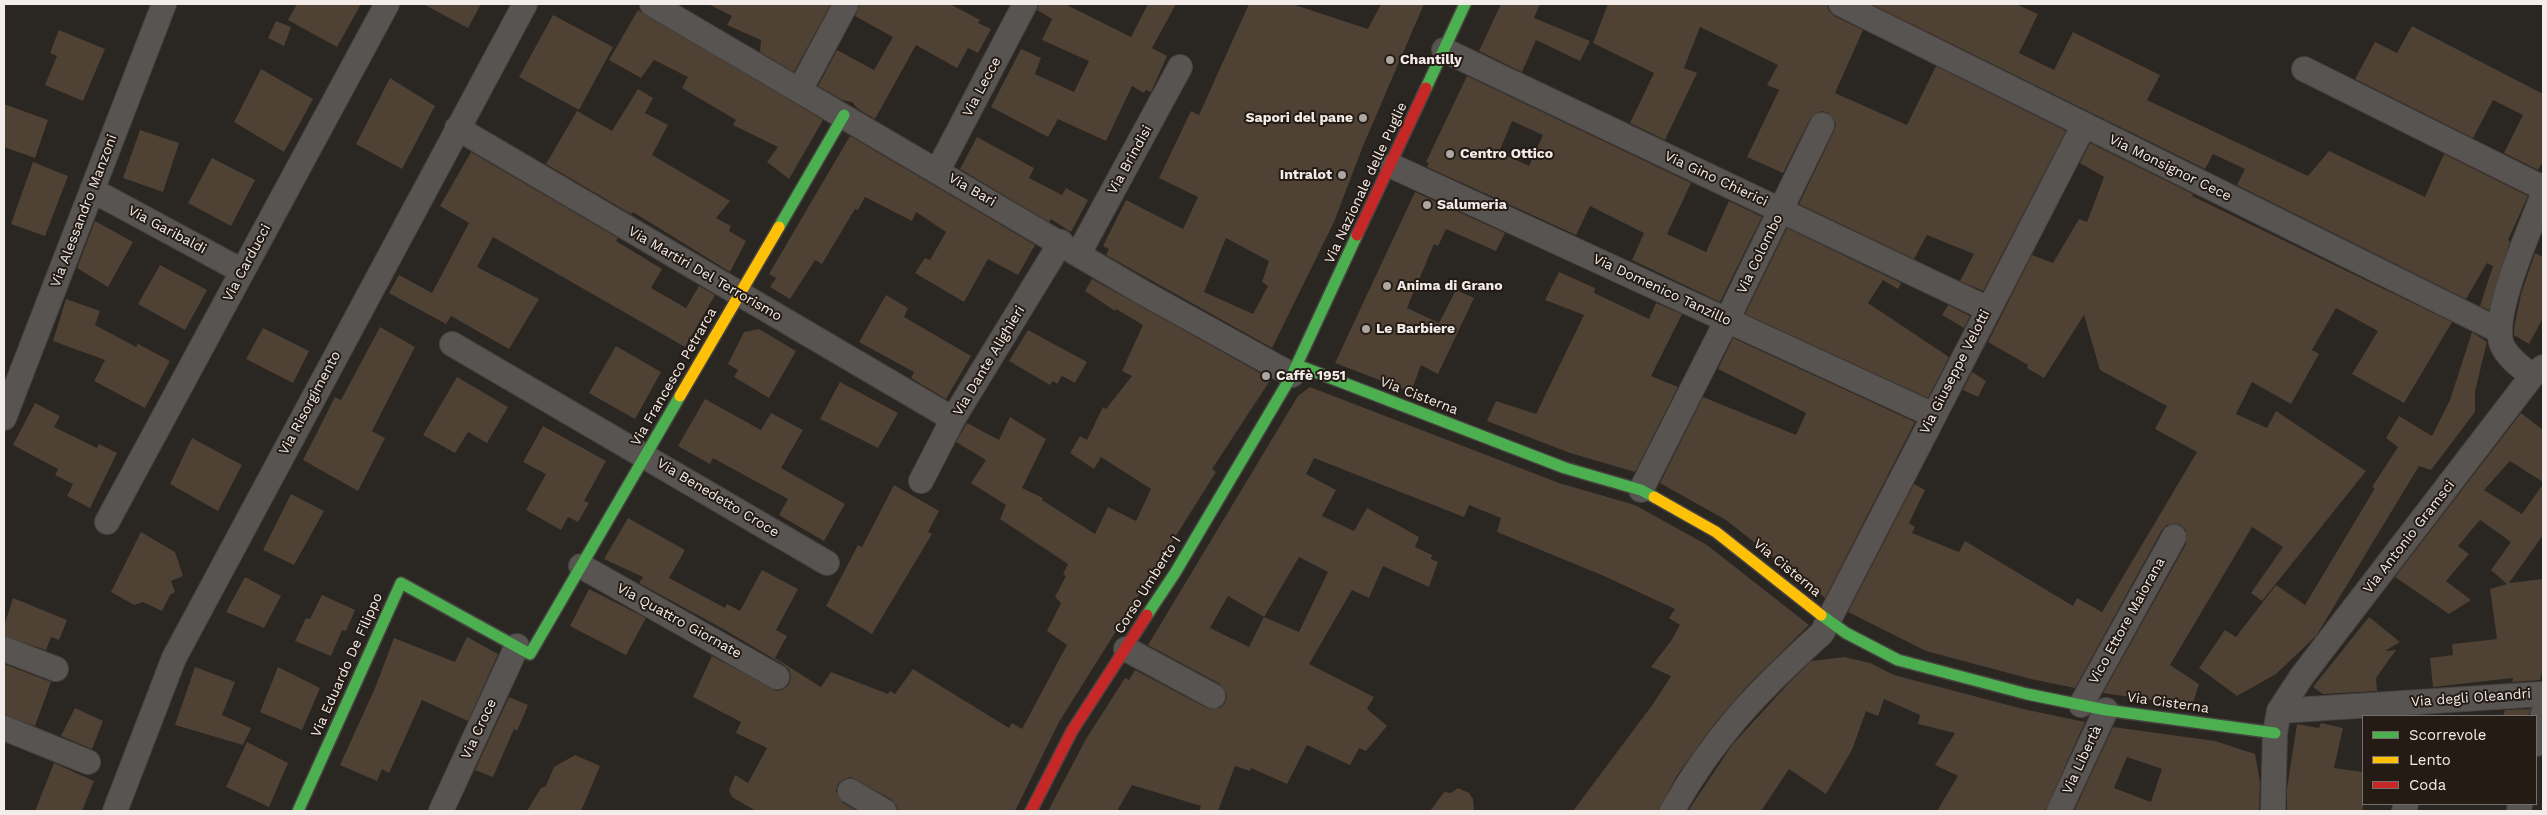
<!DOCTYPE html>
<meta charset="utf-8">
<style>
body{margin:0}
#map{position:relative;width:2547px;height:815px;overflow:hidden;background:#2a2622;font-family:"Work Sans",sans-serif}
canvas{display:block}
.frame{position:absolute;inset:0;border:5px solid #f3ece8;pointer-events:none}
.legend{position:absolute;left:2362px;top:715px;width:175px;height:90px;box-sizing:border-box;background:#241b15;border:1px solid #776f69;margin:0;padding:6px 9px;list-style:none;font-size:15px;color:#f3ece8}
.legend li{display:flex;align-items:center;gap:10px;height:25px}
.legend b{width:25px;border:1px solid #776f69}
</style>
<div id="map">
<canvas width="2547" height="815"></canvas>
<div class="frame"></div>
<ul class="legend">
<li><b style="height:6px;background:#4caf50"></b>Scorrevole</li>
<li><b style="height:6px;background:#ffc107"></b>Lento</li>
<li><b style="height:6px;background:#c62828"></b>Coda</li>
</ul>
</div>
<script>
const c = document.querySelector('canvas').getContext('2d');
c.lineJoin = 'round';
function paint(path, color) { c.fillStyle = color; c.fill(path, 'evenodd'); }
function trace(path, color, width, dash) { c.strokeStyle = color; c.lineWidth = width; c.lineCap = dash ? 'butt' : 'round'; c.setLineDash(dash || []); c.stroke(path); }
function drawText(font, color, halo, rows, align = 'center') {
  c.font = font + ' "Work Sans",sans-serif'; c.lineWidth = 4; c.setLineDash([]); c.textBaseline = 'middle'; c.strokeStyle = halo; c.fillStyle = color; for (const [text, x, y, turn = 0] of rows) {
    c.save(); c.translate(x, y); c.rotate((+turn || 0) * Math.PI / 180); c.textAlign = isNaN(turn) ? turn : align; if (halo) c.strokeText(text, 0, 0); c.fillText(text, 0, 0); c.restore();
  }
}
const building = new Path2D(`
 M297,4H361L337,47L288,20Z
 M423,4H481L468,28Z
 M708,4H831L794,72L760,52L761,40L727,25L732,16Z
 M860,4H950L980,20L978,23L991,29L978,53L968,48L957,68L916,45L875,119L858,109L852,102L842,100L818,86L837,50L874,70L893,37L855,16Z
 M1039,4H1065L1131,37L1148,4H1176L1152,48L1167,56L1151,92L1146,90L1144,93L1132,86L1106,141L1058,119L1048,137L991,107L1021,49L1041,58L1035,74L1074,92L1089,61L1042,40L1052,19L1037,10Z
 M1249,4H1292L1368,29L1381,4H1424L1363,146L1334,222L1272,348L1106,255L1109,249L1103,246L1126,200L1183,229L1198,197L1159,178L1191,111L1199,115ZM1226,238L1269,261L1262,282L1268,286L1253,314L1204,292Z
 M1501,4H1540L1534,18L1590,41L1580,61L1536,40L1522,72L1479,51Z
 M1608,4H1827L1829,11L1834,16L1863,30L1835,93L1907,125L1936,66L2066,131L1983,291L1960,281L1974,254L1927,235L1914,259L1799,204L1834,131L1836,124L1828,113L1821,111L1810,119L1783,173L1747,157L1779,90L1767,85L1778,65L1700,27L1684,68L1697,73L1665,140L1630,123L1654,73L1593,43Z
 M1871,4H2016L2038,14L2019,53L2054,70L2073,32L2160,75L2147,100L2308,176L2329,151L2425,197L2444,154L2528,196L2508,240L2510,241L2489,310L2480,306L2493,266L2487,263L2466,299L2237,185L2245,169L2213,154L2205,169Z
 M638,10L823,120L789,179L767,162L778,147L733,125L736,120L682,88L688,77L654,60L641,78L609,60Z
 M553,15L613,47L579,110L519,77Z
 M276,21L291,27L284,46L268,38Z
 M2412,26L2543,94V161L2538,170L2504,153L2523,115L2493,100L2473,138L2355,79L2375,42L2397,53Z
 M59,30L105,49L83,101L45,85L57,56L50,53Z
 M261,69L313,99L284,152L234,122Z
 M1467,76L1691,183L1667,234L1706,252L1729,201L1762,217L1720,302L1632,260L1644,233L1590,206L1576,235L1427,167L1429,163L1426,162ZM1512,121L1543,135L1529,166L1499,152Z
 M390,78L435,106L402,169L356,144Z
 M638,89L653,98L645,113L668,125L652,155L730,201L716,218L731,226L729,231L746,241L730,272L633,212L631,214L546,164L577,111L612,131Z
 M4,104L48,120L35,158L4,147Z
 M140,130L179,143L163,192L123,178Z
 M850,136L1035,245L1018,275L988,259L964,302L915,273L925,258L930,260L946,232L916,212L912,221L865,197L858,210L855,209L822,264L815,260L790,299L770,287L776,278L769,274Z
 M977,137L1034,168L1029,178L1062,195L1066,188L1088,200L1071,232L1051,219L1049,222L960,169Z
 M2090,143L2193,194L2192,196L2452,322L2404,403L2352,374L2378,331L2336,308L2312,350L2319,354L2291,404L2252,382L2236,414L2267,428L2276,411L2366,471L2262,601L2251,593L2283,547L2252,527L2170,665L2199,684L2192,706L2103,693L2186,544V530L2180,525H2167L2162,530L2075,688L2031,679L1926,651L1848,612L1914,484L1925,490L1909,523L1915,527L1912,533L1959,552L1965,541L2073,606L2077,598L2102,612L2197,452L2155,429L2167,406L2100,370L2084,315L2044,378L2027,368L2028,365L1988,342L2032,255L2053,263L2079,219L2087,222L2104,177L2080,163Z
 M471,152L618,238L616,241L662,269L651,288L686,308L699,286L715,295L685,347L493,237L477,267L539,299L509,349L451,316L446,324L389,293L399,275L432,293L469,223L440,206Z
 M212,158L255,180L231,226L188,203Z
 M33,162L68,176L45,236L11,224Z
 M1415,192L1505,233L1496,251L1446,229L1438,246L1434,244L1407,308L1439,323L1456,290L1474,298L1438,374L1421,365L1411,392L1335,363Z
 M95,221L133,242L108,287L77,268Z
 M1787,228L1901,283L1898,289L1883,280L1868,303L1949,357L1928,398L1745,314Z
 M2535,253L2543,257V318L2529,344L2514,335V328L2521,294Z
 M160,265L207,290L185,330L138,304Z
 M1559,272L1595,288L1594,293L1649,319L1656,303L1682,314L1651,376L1678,387L1635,472L1570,453L1487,421L1496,401L1536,414L1584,315L1545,300Z
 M1092,279L1271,379L1212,469L1216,472L1059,722L1015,811H898L896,805L891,799L851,777L844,779L838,784L836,791L843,803L857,811H756L732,797L729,790L735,775L748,783L767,748L736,733L741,722L693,697L712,656L777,691L784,689L789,684L791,677L789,670L784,665L725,630L639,583L643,577L604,559L628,518L685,550L669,578L725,608L727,604L740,611L762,570L798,589L776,630L787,636L775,658L821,687L831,672L888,694L890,691L895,694L913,669L1009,728L1012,723L1022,729L1067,645L1047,631L1061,603L1055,597L1066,576L1063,574L1068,564L1000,519L1006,505L971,483L986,460L956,442L967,423L999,440L1010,417L1046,439L1022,488L1043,498L1042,500L1095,534L1108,507L1136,521L1151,489L1101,457L1094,469L1070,453L1080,436L1087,440L1103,407L1106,409L1132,376L1122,371L1143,325L1116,309L1115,311L1085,291Z
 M886,295L908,308L904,317L971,356L946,399L911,378L914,372L859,342Z
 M66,299L100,311L95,325L136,347L138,344L170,361L145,408L94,381L105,360L53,341Z
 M1948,305L1970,316L1964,328L1942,315Z
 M380,327L415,347L372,431L385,438L358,491L303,460L335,397L341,400Z
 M263,328L309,351L293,383L246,359Z
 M759,329L796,351L769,398L734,377L738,370L728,364L744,332Z
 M1028,330L1087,362L1075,383L1062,376L1057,384L1053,381L1050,385L1009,361Z
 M2472,332L2487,342L2475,391V412L2431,470L2419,466L2316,636L2276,674L2237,696L2199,668L2225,630L2236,637L2276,585L2305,605L2375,488L2372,487L2398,447L2386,438L2399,416L2432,436L2450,400Z
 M1733,338L1915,422L1825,598L1726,520L1660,483L1703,397L1796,435L1806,413L1718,369Z
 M616,346L661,372L635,419L589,393Z
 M1972,372L1986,381L1978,397L1963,390Z
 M457,377L508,407L487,443L468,432L455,453L423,435Z
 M840,382L898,413L878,448L820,419Z
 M1310,387L1559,483L1635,505L1707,545L1809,625L1748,685L1711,728L1676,777L1658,811H1573L1653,704L1671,676L1651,667L1671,641L1680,625L1669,618L1675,609L1604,576L1497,532L1501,518L1469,505L1464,517L1314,458L1306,474L1336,490L1322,516L1354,531L1367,508L1419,537L1415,547L1432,555L1431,559L1438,562L1429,587L1383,566L1369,598L1352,590L1309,664L1374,697L1367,709L1387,726L1366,751L1359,748L1350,765L1307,745L1287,784L1251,768L1250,771L1235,766L1218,811H1199L1201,806L1132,785L1117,811H1048L1086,739L1125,678L1129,680L1135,670L1207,708H1220L1225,703L1227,695L1220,684L1148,645L1298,396ZM1299,557L1328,572L1299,632L1264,617L1249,647L1210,628L1228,596L1264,617Z
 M705,399L761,430L771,413L803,430L781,468L845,504L824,541L779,515L788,499L713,458L710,464L678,446Z
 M35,403L60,416L54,427L97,448L99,444L117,453L90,508L67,496L73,484L55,475L58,469L13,445Z
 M2521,413L2543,430V482L2510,461L2484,490L2522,514L2543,484V535L2509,583L2543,579V669L2540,680L2512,682L2513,678L2433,687L2430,658L2453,655L2452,644L2497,639L2490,589L2507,584L2491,570L2511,542L2480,520L2458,546L2469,554L2446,581L2471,600L2449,614L2395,577Z
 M543,426L606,461L584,501L589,503L578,522L568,517L561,530L526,510L546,474L523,462Z
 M192,438L242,465L218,511L170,484Z
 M894,485L939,511L928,532L932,534L872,634L826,606L858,545L862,547Z
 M291,494L324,511L294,565L263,550Z
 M141,532L175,552L183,576L171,581L175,592L170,595L162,611L143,602L134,605L111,592Z
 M245,577L281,596L264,628L226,612Z
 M589,589L646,618L626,655L570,626Z
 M322,595L355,610L346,631L342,630L331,656L295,641L306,618L310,619Z
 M13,598L67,620L59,640L51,637L46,650L4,636V626Z
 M2369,617L2400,642L2385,651L2396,650L2376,678L2377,691L2323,694L2313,687Z
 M467,637L498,654L468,721L422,700L389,773L382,769L377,781L340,765L375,688L394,638L455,662Z
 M1844,657L1870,663L1894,675L2023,709L2085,722L2045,811H1937L1958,776L1935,765L1955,733L1918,724L1920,715L1884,699L1878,716L1866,711L1852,750L1826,794L1789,769L1761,811H1688L1732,745L1788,684L1811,661Z
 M4,664L51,682L35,726L4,715Z
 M195,667L235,682L222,715L251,728L243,745L175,725Z
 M278,667L320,688L302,730L260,712Z
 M509,697L528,705L517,731L514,729L493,777L475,770Z
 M75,708L103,721L92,749L61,736Z
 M2531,709L2528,716H2503L2505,710Z
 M2321,723L2343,728L2334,768L2363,772V811H2287V788L2297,724L2319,728Z
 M2113,727L2215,741L2255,754L2260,783L2259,811H2074ZM2127,757L2162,769L2151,802L2114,788Z
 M247,742L288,763L269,807L226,787Z
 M575,755L600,766L581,811H527L541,788L546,786L554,767Z
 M54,763L94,781L82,811H35Z
 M1458,788L1469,793L1473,799L1474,811H1430L1444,792L1451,793Z`);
const street = new Path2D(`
 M652,4L1142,292L1292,375
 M1841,4L2500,331
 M1444,50L1988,309
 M2304,69L2543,188
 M800,90L846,4
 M457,128L953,419
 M1392,166L1933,415
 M938,170L1025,4
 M92,190L242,271
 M1079,253L1180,67
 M452,344L827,563
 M2532,376C2521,367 2505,356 2501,342C2493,310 2531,227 2543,195
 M4,418L164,4
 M921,481L953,419L1061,242
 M1641,490L1727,320L1822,125
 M107,522L387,4
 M581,566L777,677
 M4,649L56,669
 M1126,649L1213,696
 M2081,705L2174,537
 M2279,711L2543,694
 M4,728L88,762
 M2536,744L2543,714
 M850,791L884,811
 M115,811L174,658L525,4
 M441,811L517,646
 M1672,811C1714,736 1759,690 1822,633L2084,125
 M2059,811L2106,710
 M2273,811L2275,733L2279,711L2302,676L2532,376L2543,367
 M2404,811L2406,804
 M2519,811L2520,804`);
const fast = new Path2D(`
 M1426,88L1465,4
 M779,227L844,115
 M1297,365L1565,468L1641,490L1654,497
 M1147,615L1175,573L1292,375L1357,235
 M1821,615L1846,633L1898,660L2027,694L2106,710L2275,733
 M298,811L401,583L530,654L680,396`);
const slow = new Path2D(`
 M680,396L779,227
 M1654,497L1716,532L1821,615`);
const jam = new Path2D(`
 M1357,235L1426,88
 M1031,811L1072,731L1147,615`);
const markers = [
 [1390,60,5,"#ada7a3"],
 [1363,118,5,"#ada7a3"],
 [1450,154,5,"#ada7a3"],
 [1342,175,5,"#ada7a3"],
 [1427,205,5,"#ada7a3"],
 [1387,286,5,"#ada7a3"],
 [1366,329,5,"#ada7a3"],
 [1266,376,5,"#ada7a3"]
];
const poiNames = [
 ["Chantilly",1400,60],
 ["Sapori del pane",1353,118,"right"],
 ["Centro Ottico",1460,154],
 ["Intralot",1332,175,"right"],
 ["Salumeria",1437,205],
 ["Anima di Grano",1397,286],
 ["Le Barbiere",1376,329],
 ["Caffè 1951",1276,376]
];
const streetNames = [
 ["Via Lecce",982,87,-62],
 ["Via Brindisi",1130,160,-61],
 ["Via Monsignor Cece",2170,168,26],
 ["Via Gino Chierici",1716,179,25],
 ["Via Nazionale delle Puglie",1366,183,-65],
 ["Via Bari",972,190,30],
 ["Via Alessandro Manzoni",84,211,-69],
 ["Via Garibaldi",167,230,28],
 ["Via Colombo",1760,254,-64],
 ["Via Carducci",247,263,-62],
 ["Via Martiri Del Terrorismo",705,274,30],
 ["Via Domenico Tanzillo",1662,290,25],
 ["Via Dante Alighieri",989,361,-59],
 ["Via Giuseppe Velotti",1955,372,-63],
 ["Via Francesco Petrarca",674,377,-60],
 ["Via Cisterna",1419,396,21],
 ["Via Risorgimento",310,403,-62],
 ["Via Benedetto Croce",718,498,31],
 ["Via Antonio Gramsci",2409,537,-52],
 ["Via Cisterna",1787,568,39],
 ["Corso Umberto I",1148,585,-58],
 ["Via Quattro Giornate",679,621,29],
 ["Vico Ettore Maiorana",2127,621,-61],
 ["Via Eduardo De Filippo",347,665,-66],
 ["Via degli Oleandri",2471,698,-4],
 ["Via Cisterna",2168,703,8],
 ["Via Croce",479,729,-65],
 ["Via Libertà",2082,760,-65]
];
paint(building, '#4f4134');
trace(street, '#474340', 26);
trace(fast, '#474340', 14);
trace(slow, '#474340', 14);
trace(jam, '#474340', 14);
trace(street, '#585451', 24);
trace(fast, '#4caf50', 11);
trace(slow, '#ffc107', 11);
trace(jam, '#c62828', 11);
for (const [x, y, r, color] of markers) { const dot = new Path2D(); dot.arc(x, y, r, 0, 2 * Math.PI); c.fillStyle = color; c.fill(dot); trace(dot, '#241b15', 2); }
drawText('bold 14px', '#f3ece8', '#241b15', poiNames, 'left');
drawText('14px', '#f3ece8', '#241b15', streetNames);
</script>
